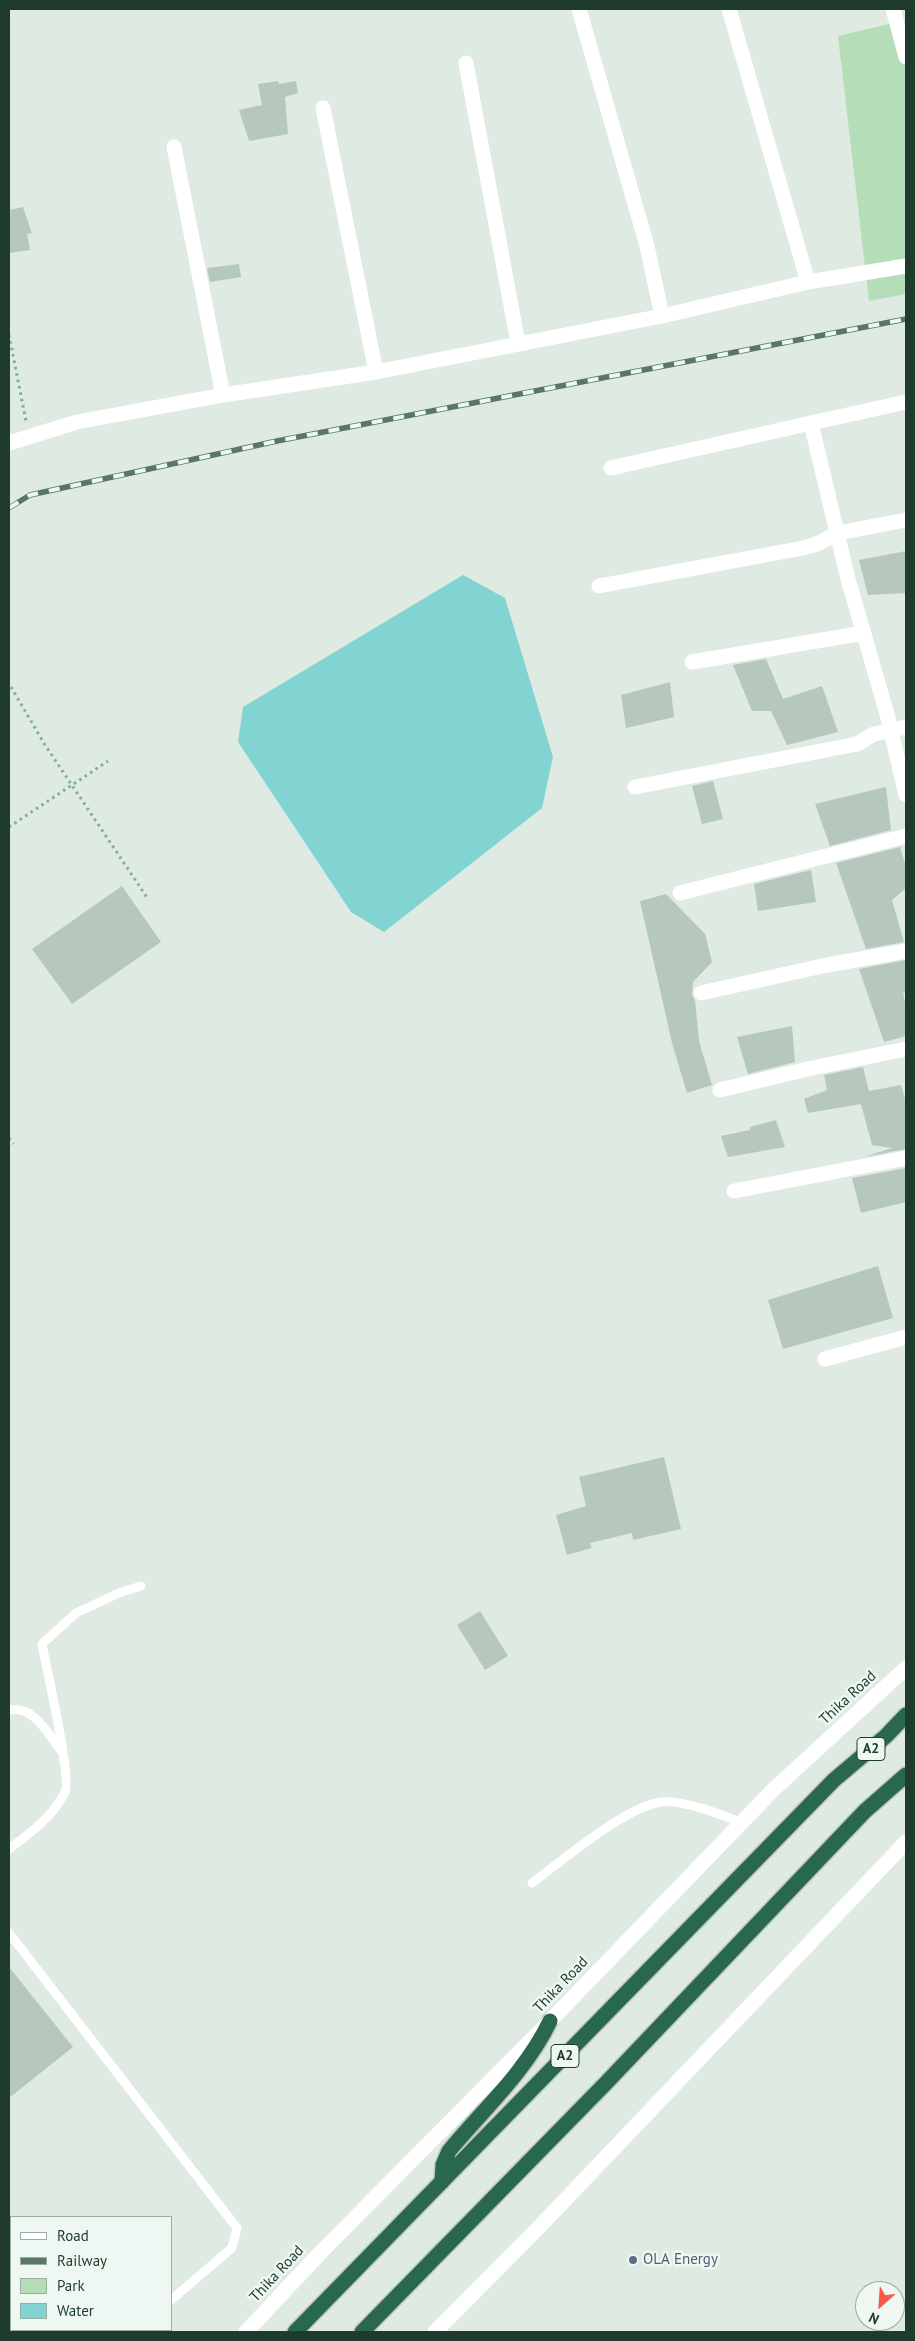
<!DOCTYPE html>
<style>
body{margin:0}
#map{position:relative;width:915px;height:2341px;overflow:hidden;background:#deeae2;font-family:"PT Sans",sans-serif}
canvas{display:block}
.frame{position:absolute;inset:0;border:10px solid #1e3b2e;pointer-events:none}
.legend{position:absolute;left:10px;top:2216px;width:162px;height:115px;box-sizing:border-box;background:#eef7f1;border:1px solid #9baca3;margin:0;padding:6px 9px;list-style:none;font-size:15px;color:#1e3b2e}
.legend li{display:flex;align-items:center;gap:10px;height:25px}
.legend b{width:25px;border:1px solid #9baca3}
.north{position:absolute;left:855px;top:2281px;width:50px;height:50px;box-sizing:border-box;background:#eef7f1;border:1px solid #9baca3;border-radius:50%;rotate:206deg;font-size:14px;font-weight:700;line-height:20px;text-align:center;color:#1e3b2e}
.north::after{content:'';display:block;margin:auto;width:18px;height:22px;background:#fa564c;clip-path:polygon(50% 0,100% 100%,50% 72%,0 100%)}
</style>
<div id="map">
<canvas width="915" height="2341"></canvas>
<div class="frame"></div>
<ul class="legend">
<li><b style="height:6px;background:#fff"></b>Road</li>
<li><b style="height:6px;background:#587769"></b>Railway</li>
<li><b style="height:14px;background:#b5ddb8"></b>Park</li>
<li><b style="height:14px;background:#81d4d1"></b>Water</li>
</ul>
<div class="north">N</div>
</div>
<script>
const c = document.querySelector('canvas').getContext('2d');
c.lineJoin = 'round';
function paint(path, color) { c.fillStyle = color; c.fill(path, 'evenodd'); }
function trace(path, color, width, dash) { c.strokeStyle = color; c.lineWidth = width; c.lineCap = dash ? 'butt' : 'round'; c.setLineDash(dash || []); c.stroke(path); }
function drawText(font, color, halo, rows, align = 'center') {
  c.font = font + ' "PT Sans",sans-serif'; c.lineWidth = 5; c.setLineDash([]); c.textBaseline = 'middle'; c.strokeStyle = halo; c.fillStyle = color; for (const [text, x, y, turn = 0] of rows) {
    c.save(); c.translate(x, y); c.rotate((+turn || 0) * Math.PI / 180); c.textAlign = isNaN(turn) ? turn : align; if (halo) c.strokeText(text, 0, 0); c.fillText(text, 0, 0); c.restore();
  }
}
const green = new Path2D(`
 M906,20V294L869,301L838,36Z`);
const water = new Path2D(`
 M463,575L505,598L553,757L542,808L384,932L351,912L238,742L243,707Z`);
const building = new Path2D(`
 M278,81L279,84L296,81L298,93L285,97L288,134L249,141L239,110L262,105L258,84Z
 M23,207L32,233L27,234L30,250L9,253V210Z
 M239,264L241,277L210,282L207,268Z
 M906,551V593L868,595L859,560Z
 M766,659L783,699L822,686L838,732L787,745L771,711H752L733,665Z
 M670,682L674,717L626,728L621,695Z
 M713,781L723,819L702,824L692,786Z
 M886,787L891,830L830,846L815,804Z
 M900,847L906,867V888L892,900L904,942L866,949L836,863Z
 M811,870L816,902L758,911L754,884Z
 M122,886L161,942L72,1004L32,949Z
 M666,894L705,934L712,962L693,982L692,995L695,1000L699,1041L712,1085L687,1093L672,1043L640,901Z
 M906,960V992L903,993L906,1007V1036L884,1042L859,969Z
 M792,1026L795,1062L748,1074L737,1037Z
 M863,1067L869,1091L901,1085L906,1102V1149L864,1157L892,1148L872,1145L861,1104L808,1113L804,1099L827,1090L824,1075Z
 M776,1120L785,1147L728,1157L721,1136L750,1130V1127Z
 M906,1168V1202L861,1213L852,1178Z
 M878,1266L893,1318L783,1349L768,1300Z
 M664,1457L681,1529L633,1540L632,1533L590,1543L592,1548L567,1555L556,1515L586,1506L579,1477Z
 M480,1611L508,1656L485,1670L457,1625Z
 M9,1967L73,2047L9,2098Z`);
const path = new Path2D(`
 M9,335L26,421
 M11,687L45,745L148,899
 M9,827L108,761
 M9,1138L13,1144`);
const lane = new Path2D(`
 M9,1710C34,1705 48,1734 62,1752
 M9,1849C30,1833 53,1817 65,1792C72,1777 46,1667 42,1644L76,1613L119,1593L141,1586
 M532,1883C563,1860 625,1807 661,1802C681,1799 723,1815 742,1823
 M9,1933L237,2228L232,2248L171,2300
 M140,2332L142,2330`);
const street = new Path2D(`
 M579,9L647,246L662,316
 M729,9L808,282
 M893,9L906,57
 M466,63L518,343
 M323,108L376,372
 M174,147L223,395
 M906,402L811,423L848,579L887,714L906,795
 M9,443L77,422L223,395L376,372L662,316L808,282L906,266
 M611,468L811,423
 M599,586L803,548L817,544L838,533L906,520
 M692,662L864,633
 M635,787L857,744L874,734L906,727
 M680,893L906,836
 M701,993L827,965L906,951
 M720,1090L812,1068L906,1049
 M734,1191L906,1158
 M825,1359L906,1337
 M246,2332L321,2252L550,2021L774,1789L906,1668
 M435,2332L543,2223L906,1842`);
const highway = new Path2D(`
 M442,2182L443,2165L449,2151C485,2108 526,2071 550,2021
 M295,2332L834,1780L886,1736L906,1715
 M362,2332L606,2083L865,1811L906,1775`);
const rail = new Path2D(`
 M9,508L30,495L277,441L906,319`);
const markers = [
 [633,2260,5,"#5c6f8a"]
];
const shields = [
 [871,1749,28],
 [565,2056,28]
];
const shieldNames = [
 ["A2",871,1749],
 ["A2",565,2056]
];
const streetNames = [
 ["Thika Road",848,1698,-43],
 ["Thika Road",561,1985,-46],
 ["Thika Road",277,2274,-47]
];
const serviceNames = [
 ["OLA Energy",643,2260]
];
paint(green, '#b5ddb8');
paint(water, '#81d4d1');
paint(building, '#b6c8bd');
trace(highway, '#bcc4c0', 18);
trace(path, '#7cb096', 3, [2.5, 4]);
trace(lane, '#fff', 9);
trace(street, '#fff', 15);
trace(highway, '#29684f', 15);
trace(rail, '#587769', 5.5);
trace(rail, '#eef7f1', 4, [11]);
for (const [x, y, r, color] of markers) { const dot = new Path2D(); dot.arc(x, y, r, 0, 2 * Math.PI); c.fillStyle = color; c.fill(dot); trace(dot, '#eef7f1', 2); }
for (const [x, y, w] of shields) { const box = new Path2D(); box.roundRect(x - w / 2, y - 11.5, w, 23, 4); c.fillStyle = '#eef7f1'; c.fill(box); trace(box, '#1e3b2e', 1); }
drawText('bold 14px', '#1e3b2e', null, shieldNames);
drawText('15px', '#1e3b2e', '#eef7f1', streetNames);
drawText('15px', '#4e5e75', '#eef7f1', serviceNames, 'left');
</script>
